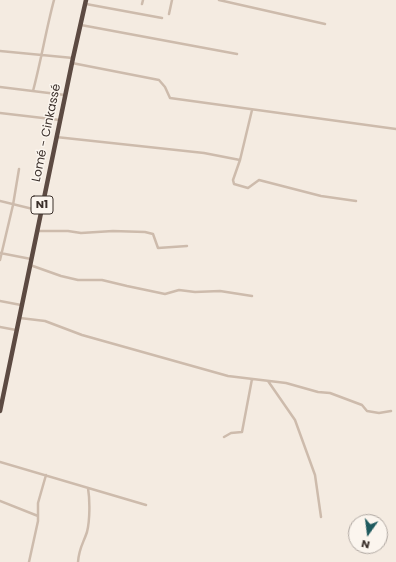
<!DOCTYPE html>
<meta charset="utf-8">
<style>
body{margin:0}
#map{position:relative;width:396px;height:562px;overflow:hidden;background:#f4ebe1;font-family:Poppins,sans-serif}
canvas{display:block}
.north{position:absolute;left:348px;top:514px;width:40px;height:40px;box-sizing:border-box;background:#fbf5ee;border:1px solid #aea6a0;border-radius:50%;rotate:194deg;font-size:11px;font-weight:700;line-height:16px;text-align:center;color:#3b302b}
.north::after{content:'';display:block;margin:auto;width:14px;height:18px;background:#1f5a5e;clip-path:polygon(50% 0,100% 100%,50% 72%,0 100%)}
</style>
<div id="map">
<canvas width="396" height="562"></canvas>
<div class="north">N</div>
</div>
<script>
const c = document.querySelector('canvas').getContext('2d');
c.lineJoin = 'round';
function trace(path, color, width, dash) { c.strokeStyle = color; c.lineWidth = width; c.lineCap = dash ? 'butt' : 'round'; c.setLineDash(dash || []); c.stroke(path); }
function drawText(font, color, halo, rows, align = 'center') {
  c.font = font + ' Poppins,sans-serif'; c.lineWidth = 3; c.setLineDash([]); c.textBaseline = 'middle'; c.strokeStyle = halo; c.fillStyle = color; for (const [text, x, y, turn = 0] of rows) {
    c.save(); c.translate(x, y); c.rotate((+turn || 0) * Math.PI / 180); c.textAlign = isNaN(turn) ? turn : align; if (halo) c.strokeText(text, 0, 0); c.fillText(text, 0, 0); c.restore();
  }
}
const street = new Path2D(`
 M219,0L325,24
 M86,4L162,18
 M142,4L143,0
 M169,14L172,0
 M81,25L237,54
 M0,51L73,58
 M72,63L159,80L165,87L170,98L396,129
 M0,87L65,95
 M33,91C41,61 46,30 54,0
 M0,113L60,120
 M56,137L204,153L240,160L233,180L234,184L248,188L259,180L321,196L356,201
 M240,160L252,110
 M0,201L41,211
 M38,231H68L81,233L113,231L145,232L153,234L158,248L187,246
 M0,253L31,259
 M0,260L13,205L19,169
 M30,265L61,276L78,280H102L127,286L165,294L179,290L195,292L220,291L252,296
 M0,301L21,305
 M20,318L45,321L82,335L228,376L286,383L318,392L330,393L362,405L367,411L379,413L391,411
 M0,327L16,330
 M268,381L295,420L315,475L321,517
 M224,437L231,433L242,432L252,379
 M0,462L146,505
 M0,501L38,516
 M29,562L38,521V503L46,475
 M78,562C79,548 83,544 87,532C90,520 90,500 88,488`);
const highway = new Path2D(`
 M0,411L73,58L86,0`);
const shields = [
 [42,205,22]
];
const shieldNames = [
 ["N1",42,205]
];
const streetNames = [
 ["Lomé - Cinkassé",47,133,-78]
];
trace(street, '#cdbbac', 2.5);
trace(highway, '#5c4a42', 4.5);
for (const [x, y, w] of shields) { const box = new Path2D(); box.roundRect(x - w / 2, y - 9, w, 18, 3); c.fillStyle = '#fbf5ee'; c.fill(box); trace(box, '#3b302b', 1); }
drawText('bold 11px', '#3b302b', null, shieldNames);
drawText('12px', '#3b302b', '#fbf5ee', streetNames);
</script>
